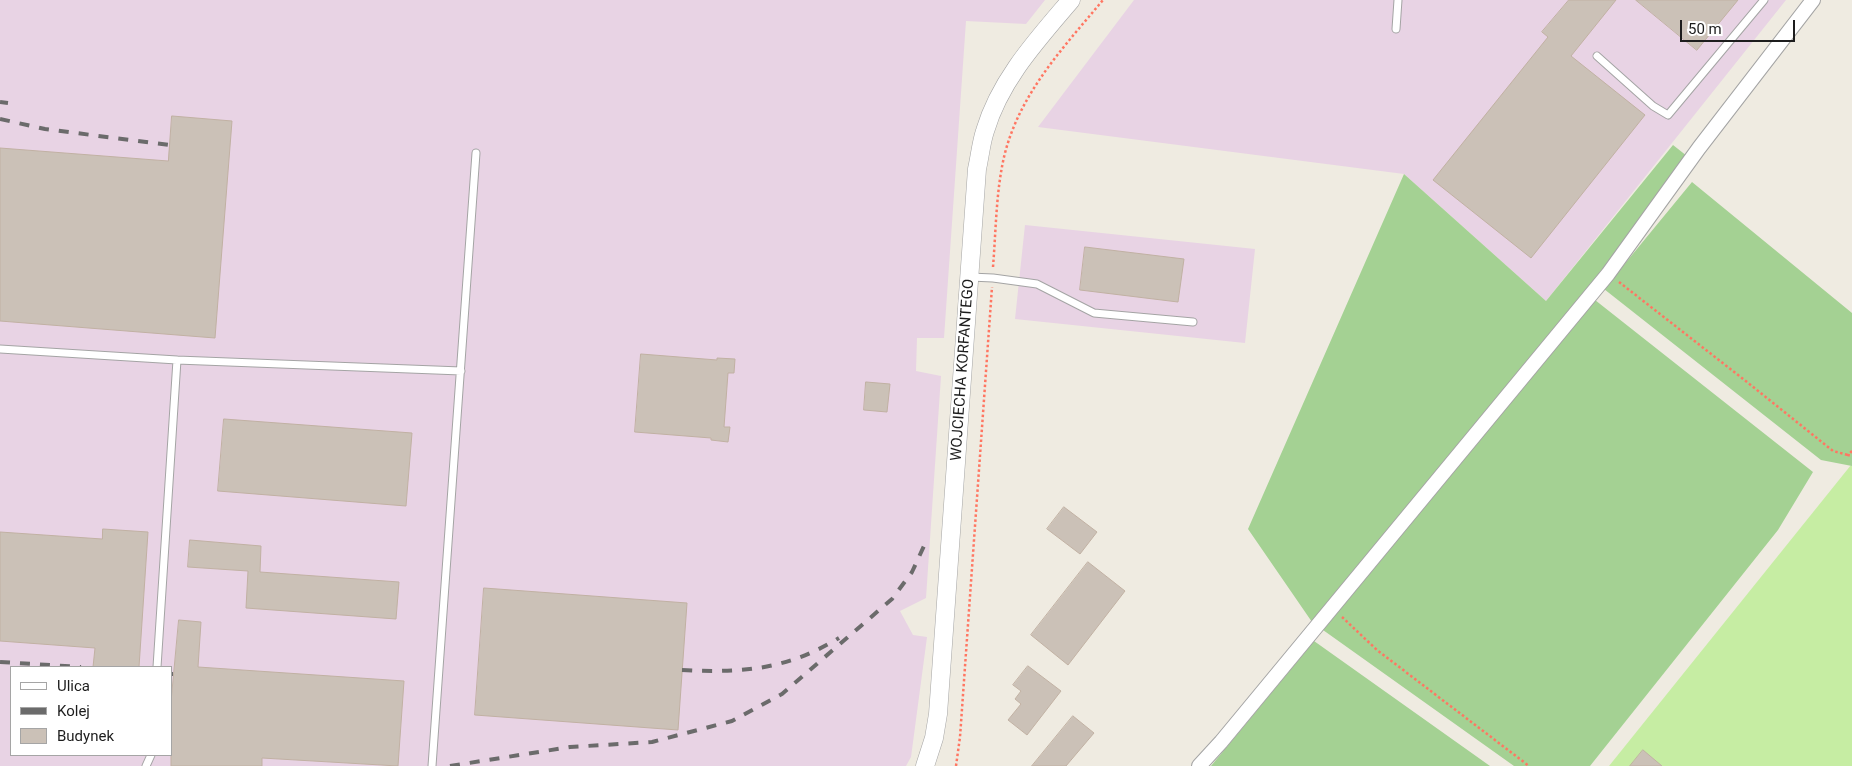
<!DOCTYPE html>
<style>
body{margin:0}
#map{position:relative;width:1852px;height:766px;overflow:hidden;background:#efebe1;font-family:Roboto,sans-serif}
canvas{display:block}
.legend{position:absolute;left:10px;top:666px;width:162px;height:90px;box-sizing:border-box;background:#fff;border:1px solid #a5a5a5;margin:0;padding:6px 9px;list-style:none;font-size:15px;color:#1d1d1d}
.legend li{display:flex;align-items:center;gap:10px;height:25px}
.legend b{width:25px;border:1px solid #a5a5a5}
.scale{position:absolute;left:1680px;top:20px;width:115px;height:22px;box-sizing:border-box;border:2px solid #1d1d1d;border-top:0;padding-left:6px;font-size:15px;line-height:18px;white-space:nowrap;color:#1d1d1d;-webkit-text-stroke:4px #fff;paint-order:stroke}
</style>
<div id="map">
<canvas width="1852" height="766"></canvas>
<ul class="legend">
<li><b style="height:6px;background:#fff"></b>Ulica</li>
<li><b style="height:6px;background:#6b6b6b"></b>Kolej</li>
<li><b style="height:14px;background:#cbc1b7"></b>Budynek</li>
</ul>
<div class="scale">50 m</div>
</div>
<script>
const c = document.querySelector('canvas').getContext('2d');
c.lineJoin = 'round';
function paint(path, color) { c.fillStyle = color; c.fill(path, 'evenodd'); }
function trace(path, color, width, dash) { c.strokeStyle = color; c.lineWidth = width; c.lineCap = dash ? 'butt' : 'round'; c.setLineDash(dash || []); c.stroke(path); }
function drawText(font, color, halo, rows, align = 'center') {
  c.font = font + ' Roboto,sans-serif'; c.lineWidth = 4; c.setLineDash([]); c.textBaseline = 'middle'; c.strokeStyle = halo; c.fillStyle = color; for (const [text, x, y, turn = 0] of rows) {
    c.save(); c.translate(x, y); c.rotate((+turn || 0) * Math.PI / 180); c.textAlign = isNaN(turn) ? turn : align; if (halo) c.strokeText(text, 0, 0); c.fillText(text, 0, 0); c.restore();
  }
}
const industrial = new Path2D(`
 M0,0H1045L1026,24L966,21L944,338H917L916,371L941,376L926,598L900,611L913,635L927,637L911,757L906,766H0ZM11,667H171V755H11Z
 M1134,0H1786L1546,301L1404,174L1038,127Z
 M1025,225L1255,249L1245,343L1015,319Z`);
const grass = new Path2D(`
 M1851,465L1852,466V766H1609Z`);
const forest = new Path2D(`
 M1673,145L1692,160L1589,286L1332,607L1312,622L1248,529L1404,174L1546,301Z
 M1692,182L1852,313V466L1821,460L1604,289Z
 M1595,300L1813,472L1778,530L1590,766H1514L1323,630Z
 M1314,641L1490,766H1211Z`);
const building = new Path2D(`
 M1569,0H1616L1571,56L1645,115L1531,258L1433,180L1548,37L1542,32Z
 M1636,0H1738L1697,50Z
 M172,116L232,121L215,338L0,321V148L168,161Z
 M1085,247L1184,259L1178,302L1080,290Z
 M641,354L717,360V358L735,359L734,373H728L724,427H730L728,442L711,440V438L635,432Z
 M866,382L890,384L887,412L864,410Z
 M224,419L412,433L406,506L218,491Z
 M1064,507L1097,532L1080,554L1047,529Z
 M103,529L148,532L139,667H93L95,648L0,641V532L102,539Z
 M190,540L261,546L260,572L399,582L396,619L246,608L248,571L188,567Z
 M1088,562L1125,591L1068,665L1031,635Z
 M484,588L687,603L678,730L475,715Z
 M179,620L201,622L198,667L404,681L398,766L262,758V766H171V702Z
 M1028,666L1061,691L1027,735L1008,720L1021,704L1015,699L1021,691L1013,685Z
 M1073,716L1094,733L1066,766H1032Z
 M1643,750L1662,766H1630Z`);
const path = new Path2D(`
 M993,267C996,230 996,192 1004,157C1019,94 1063,48 1103,0
 M1619,282L1747,382L1833,451L1848,455
 M1852,451L1848,455L1852,456
 M1342,617L1377,650L1529,766
 M956,766L960,737L992,287`);
const service = new Path2D(`
 M1396,29L1398,0
 M1597,56L1653,106L1668,115L1764,0
 M970,277L993,278L1037,284L1094,313L1193,322
 M0,349L177,360
 M157,667L177,360L461,371
 M146,766L151,755
 M432,766L476,153`);
const minor = new Path2D(`
 M1199,766L1221,742L1608,274L1699,148L1813,0`);
const tertiary = new Path2D(`
 M925,766L934,738L938,714L977,169C980,156 981,143 985,131C1000,80 1037,40 1071,0`);
const rail = new Path2D(`
 M0,102L8,103
 M0,119L45,129L169,145
 M0,662L81,667
 M682,670C743,673 786,670 839,638
 M171,674H173
 M450,766L570,747L652,742L732,721L782,694L892,599L912,572L924,546`);
const streetNames = [
 ["WOJCIECHA KORFANTEGO",963,370,-86]
];
paint(industrial, '#e8d3e4');
paint(grass, '#c6eda3');
paint(forest, '#a4d193');
paint(building, '#cbc1b7');
trace(building, '#c1b1a3', 1);
trace(service, '#a4a4a4', 9);
trace(minor, '#a4a4a4', 16);
trace(tertiary, '#a4a4a4', 19);
trace(path, '#ff7662', 2.5, [2.5, 2.5]);
trace(service, '#fff', 7);
trace(minor, '#fff', 14);
trace(tertiary, '#fff', 18);
trace(rail, '#6b6b6b', 4, [10, 10]);
drawText('15px', '#1d1d1d', '#fff', streetNames);
</script>
